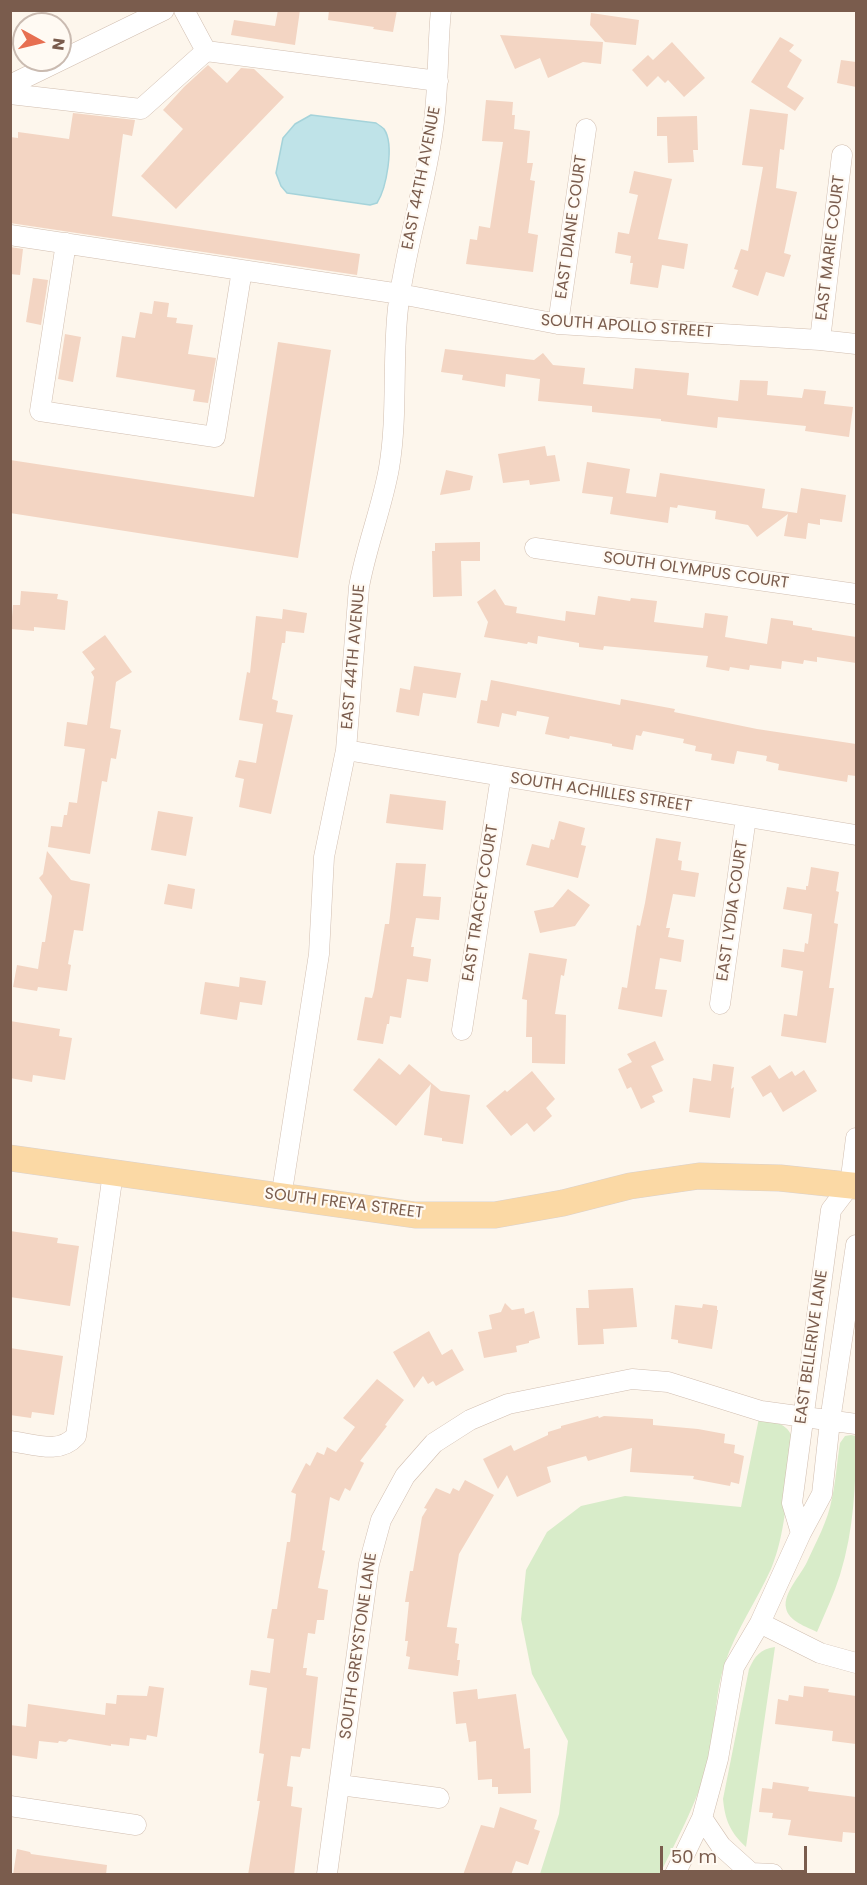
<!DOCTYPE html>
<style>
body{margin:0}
#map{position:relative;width:867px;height:1885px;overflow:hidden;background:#fdf6ec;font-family:Poppins,sans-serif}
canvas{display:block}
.frame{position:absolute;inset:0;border:12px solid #7a5c4d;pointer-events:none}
.north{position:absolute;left:12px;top:12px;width:60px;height:60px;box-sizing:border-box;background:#fffaf3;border:2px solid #cabbb1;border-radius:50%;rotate:98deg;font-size:16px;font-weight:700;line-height:24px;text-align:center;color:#7a5c4d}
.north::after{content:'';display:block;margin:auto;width:21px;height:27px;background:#e76f51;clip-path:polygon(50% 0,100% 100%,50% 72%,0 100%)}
.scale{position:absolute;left:660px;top:1846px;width:147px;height:27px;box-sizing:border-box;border:3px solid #7a5c4d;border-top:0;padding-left:8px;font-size:18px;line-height:21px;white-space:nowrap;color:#7a5c4d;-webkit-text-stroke:4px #fffaf3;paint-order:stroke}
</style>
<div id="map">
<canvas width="867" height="1885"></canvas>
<div class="frame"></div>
<div class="north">N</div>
<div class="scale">50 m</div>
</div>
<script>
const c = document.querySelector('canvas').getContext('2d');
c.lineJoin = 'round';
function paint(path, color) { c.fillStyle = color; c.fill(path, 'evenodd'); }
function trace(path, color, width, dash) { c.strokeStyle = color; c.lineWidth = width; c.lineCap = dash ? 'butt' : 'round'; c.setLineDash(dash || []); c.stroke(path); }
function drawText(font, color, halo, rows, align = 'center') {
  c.font = font + ' Poppins,sans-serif'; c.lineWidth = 4.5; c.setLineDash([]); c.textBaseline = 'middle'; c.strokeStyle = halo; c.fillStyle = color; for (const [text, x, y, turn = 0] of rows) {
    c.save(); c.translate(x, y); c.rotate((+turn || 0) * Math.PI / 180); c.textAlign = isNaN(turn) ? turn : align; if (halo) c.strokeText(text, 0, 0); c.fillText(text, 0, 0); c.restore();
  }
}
const green = new Path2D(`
 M759,1418C774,1422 787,1422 793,1439C788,1480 787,1531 771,1569C757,1600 736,1630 725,1663C715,1692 716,1723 710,1753C702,1794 678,1837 660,1874H540L559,1814L568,1741L532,1674L521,1619L526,1570L547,1532L581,1506L625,1496L741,1507Z
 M851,1435L856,1436C856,1483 854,1530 840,1575C834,1594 825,1613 817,1632C807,1627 788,1621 786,1608C783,1593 801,1575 807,1562C816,1542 828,1521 832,1498C836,1480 837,1461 840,1443L845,1436Z
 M775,1647L746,1847C730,1832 725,1820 723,1799L749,1669C755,1656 760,1649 775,1647Z`);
const water = new Path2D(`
 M311,115L376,123C379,125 382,127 384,129C395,145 386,189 377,203L370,205L287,193L281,186L276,173L283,138L295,124Z`);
const building = new Path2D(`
 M278,10H300L295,45L231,35L234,20L275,26Z
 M329,10H397L393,32L373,29L374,27L328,20Z
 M591,13L639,20L636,45L605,42L590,25Z
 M500,35L603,42L601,64L583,62L548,78L540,58L515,69Z
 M780,37L794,45L789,51L802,60L787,87L804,98L795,111L751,82Z
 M672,42L705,78L684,97L668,80L665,83L658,76L647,87L632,70L648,55L653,60Z
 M841,60L856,62V87L837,83Z
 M208,65L227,83L241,68L254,69L284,97L176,209L141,176L183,129L163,110L184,87Z
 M486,100L513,102L512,115H515L514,129L530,131L527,163H533L530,180L535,181L528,233L538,235L533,272L466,264L470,239L477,240L479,226L490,228L503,142L482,141Z
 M750,109L788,114L784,150L780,149L776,188L797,192L784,253L791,255L784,277L766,272L758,296L732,287L738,270L734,269L741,249L748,251L763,167L742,165Z
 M73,113L135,120L132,136L123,134L112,216L360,254L357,275L10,223V137L18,138V132L69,139Z
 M697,116L698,150H693L694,162L668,163L667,136H657V117Z
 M634,171L672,179L658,239L688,244L684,269L662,265L658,288L630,284L633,263H630L631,256L615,253L618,232L629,234L638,195L629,193Z
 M10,247L23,249L20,275L10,274Z
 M33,278L48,280L41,325L26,322Z
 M154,301L169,303L167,317L177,318L176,323L193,325L188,354L216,358L208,403L193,401L195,390L116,377L122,336L135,338L140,312L152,314Z
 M65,334L81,337L73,382L58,379Z
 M278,342L331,350L298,558L10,513V460L254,497Z
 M445,349L534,360L543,353L553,365L585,368L583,384L633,389L635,368L689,373L687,395L738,401L740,380L768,381L767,395L802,398L804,389L826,391L824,404L853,407L849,437L805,431L806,426L718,417L717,428L661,421V419L592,412V406L538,401L540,379L506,374L505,387L462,380L463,375L441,372Z
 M545,446L547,456L555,455L560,481L530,485L529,480L503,483L498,454Z
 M587,462L630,469L626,493L656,497L660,473L765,489L762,508L797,513L801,488L846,495L842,522L820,519V525L808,523L806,539L784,536L788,514L757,537L748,525L715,519L716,511L678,505L677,508L670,507L668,523L610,514L613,497L582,493Z
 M446,470L473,476L470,490L440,495Z
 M480,542V561H461L462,596L433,597L432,551H435V543Z
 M495,589L505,605L517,607L516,613L565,621L566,611L595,615L598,596L630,601L631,598L657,601L654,622L703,628L705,613L728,616L725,637L767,644L771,618L793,621V625L812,628V630L856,637V663L817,657V662L804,660L803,664L782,661L781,669L750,665L749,670L730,667L729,671L706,667L708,656L604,646L603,650L579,647V643L538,636L537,644L528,642L527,644L484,637L488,622L477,602Z
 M21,591L58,594L57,599L68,601L65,630L34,627V631L11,629L13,605H20Z
 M283,609L307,613L304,633L286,631L285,643H282L272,699L278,701L276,712L293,715L271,814L239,807L244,779L235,777L239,760L256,763L263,724L239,720L247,672L250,673L256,616L282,619Z
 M105,635L132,672L116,682L110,728L121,730L116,759L111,758L107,782L102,781L90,854L48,847L51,826L62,827L64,815H67L69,802L77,803L85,749L64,746L67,722L87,725L94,677L91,672L95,669L82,652Z
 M414,666L461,673L456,698L423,693L419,716L396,712L400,688L410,690Z
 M491,680L620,705L621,699L675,709L674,712L757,729L856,744V776L848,775L847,782L778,770L779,764L766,761L767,756L737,751L734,764L711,760L712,754L695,751L696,746L683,743L684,739L643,731L641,736L636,735L633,750L612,746V744L570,736L569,739L545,734L549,717L517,711L516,716L502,713L499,727L477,723L481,700L487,701Z
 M390,794L446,801L443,830L386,823Z
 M158,811L193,817L186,856L151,850Z
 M559,821L585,828L581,845L586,846L578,878L526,865L532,844L549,848L551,839L554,840Z
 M656,838L681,842L678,860L682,861L681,870L699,873L695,897L673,894L666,928H670L668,937L684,940L681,962L660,958L655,989L667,990L662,1017L618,1009L622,987L627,988L637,925L640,926L645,903Z
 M47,851L71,880L90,884L83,931L74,930L68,964L71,965L67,991L38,987L37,991L13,987L17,965L38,969L42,942H45L52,896L39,878L43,874Z
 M396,863L426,864L423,896L441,897L439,920L416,918L411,947H414L413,956L431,959L428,982L407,979L401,1018L390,1016L389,1024H387L383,1044L357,1040L365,997L372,998L374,991L385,924H389Z
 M811,867L839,872L836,891L839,892L834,923L838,924L829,988H834L826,1043L781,1036L784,1014L797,1016L803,971L781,967L783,949L804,952L805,943L808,944L812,914L783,909L787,887L806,890V886H808Z
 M168,884L195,889L192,909L164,904Z
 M568,889L590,905L575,926L540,933L534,911L553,907Z
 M529,953L567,959L564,976L561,975L555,1014L566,1015L565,1064L532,1063V1037H526L527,1000L522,999Z
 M240,977L266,981L262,1005L240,1002L237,1020L200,1014L205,982L239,987Z
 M10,1021L60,1029L59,1036L72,1038L65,1080L33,1075L32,1082L10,1078Z
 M655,1041L664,1060L651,1066L663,1091L652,1096L655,1102L641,1109L631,1087L627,1089L618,1069L632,1062L627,1054Z
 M379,1058L400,1075L409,1064L441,1091L470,1095L463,1144L442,1141V1138L424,1135L431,1084L396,1126L353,1090Z
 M713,1064L734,1067L731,1089L734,1087L730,1118L689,1112L693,1078L711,1081Z
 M770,1065L779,1079L792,1071L795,1076L804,1070L817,1091L783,1112L771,1092L763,1097L751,1077Z
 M532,1071L555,1099L546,1108L552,1116L534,1132L527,1123L511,1136L486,1106L505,1090L507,1092Z
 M10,1231L58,1238L57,1243L79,1246L70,1306L10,1297Z
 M633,1288L637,1327L603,1329L604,1344L578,1345L576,1308H589L588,1290Z
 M505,1303L512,1310L524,1308L525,1314L534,1311L540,1338L529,1341V1343L516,1346L517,1352L484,1358L478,1332L492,1329L489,1315L501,1312Z
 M703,1304L717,1306V1310H718L712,1349L678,1343V1340L671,1339L675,1305L702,1308Z
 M429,1331L442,1355L452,1349L464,1370L436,1386L433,1381L428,1384L423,1376L414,1388L393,1352Z
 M10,1348L63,1356L54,1415L32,1412L31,1418L10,1415Z
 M377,1379L404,1400L385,1425L387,1426L360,1461L364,1463L350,1491L345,1488L339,1501L330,1497L322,1550L325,1551L318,1588L328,1590L324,1620H317L315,1634L308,1633L303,1668H307L306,1675L318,1677L310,1749L302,1748L300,1757L291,1756L287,1786L293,1787L291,1806L302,1808L294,1875H248L260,1801H257L264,1754L259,1753L267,1688L249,1685L251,1670L270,1673L274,1639L267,1638L272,1609H277L287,1542H290L296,1494L291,1492L306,1463L310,1466L317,1452L324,1455L327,1447L336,1452L355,1427L343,1418Z
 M598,1416L599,1418L604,1416L653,1419V1425L698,1429L725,1434L724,1443L735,1445L734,1453L744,1456L739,1484L731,1482L730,1486L693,1479L694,1476L630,1472L632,1448L588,1461L586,1456L547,1467L551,1482L517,1497L507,1475L498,1489L483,1459L511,1445L514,1451L548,1435V1432L561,1428V1426Z
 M465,1480L494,1495L459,1554L447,1627L457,1628L455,1643L459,1644L457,1660H460L458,1676L408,1669L410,1657L406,1656L408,1641H405L409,1602H405L410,1571H413L422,1517L427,1509L424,1508L436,1488L450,1494L453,1488L459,1491Z
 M149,1686L164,1688L157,1737L147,1735L146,1740L130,1738L129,1746L111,1744V1746L69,1739L66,1742L59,1741L58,1743L39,1741L37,1759L10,1755V1725L26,1727L28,1704L105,1715L106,1703L116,1704L117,1695L147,1696Z
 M804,1686L829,1689L828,1692L856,1696V1744L832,1741L833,1731L775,1724L778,1699L788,1701L789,1695L803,1697Z
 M477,1689L478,1699L516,1694L524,1749L530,1748L531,1793L498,1794V1787H492V1779L478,1780L476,1741L469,1742L466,1723L456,1724L453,1692Z
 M773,1782L809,1787L808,1791L856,1797L855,1833L843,1832L842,1842L788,1835L791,1820L772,1818L773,1813L759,1812L762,1788L772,1789Z
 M500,1807L537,1820L534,1829L540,1831L528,1865L516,1861L511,1875H463L481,1825L494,1828Z
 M17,1849L30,1852L31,1854L107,1865L106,1875H13Z`);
const minor = new Path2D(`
 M184,10L206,51
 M10,85L164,10
 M10,94L141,109L206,51L438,81
 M10,235L400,294L558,324L820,340L856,344
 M66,243L40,411L215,437L242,270
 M558,324L586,129
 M820,340L842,155
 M535,548L856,594
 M346,750L856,835
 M720,1004L746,817
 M462,1030L501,776
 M281,1198L319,954L324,857L346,750L359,587C366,547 382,508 389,468C398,415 392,361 398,308C405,248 425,189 433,129C439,90 437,50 441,10
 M10,1441C34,1444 59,1455 76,1436L113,1173
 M801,1533L792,1503L831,1210L850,1185L856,1138
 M760,1623L820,1653L856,1663
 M340,1785L439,1798
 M10,1806L136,1825
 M702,1818L721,1846L751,1873
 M327,1874L369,1564L381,1520L405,1476L434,1443L470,1420L508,1404L632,1379L668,1382L761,1411L856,1424
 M675,1874L702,1818L718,1759L734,1667L760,1623L801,1533L822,1494L830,1421L856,1245
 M746,1874L751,1873L773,1874`);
const major = new Path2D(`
 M10,1158L415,1215H495L563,1203L630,1186L699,1176L780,1178L856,1186`);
const streetNames = [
 ["EAST 44TH AVENUE",422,178,-79],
 ["EAST DIANE COURT",572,227,-82],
 ["EAST MARIE COURT",831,248,-83],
 ["SOUTH APOLLO STREET",627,327,4],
 ["SOUTH OLYMPUS COURT",696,571,8],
 ["EAST 44TH AVENUE",354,657,-85],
 ["SOUTH ACHILLES STREET",601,793,9],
 ["EAST TRACEY COURT",481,903,-81],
 ["EAST LYDIA COURT",733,911,-82],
 ["SOUTH FREYA STREET",344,1204,7],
 ["EAST BELLERIVE LANE",812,1347,-82],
 ["SOUTH GREYSTONE LANE",359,1646,-82]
];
paint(green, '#d8ecc9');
paint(water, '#bfe3e8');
trace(water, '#a5d3da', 1.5);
paint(building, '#f3d5c3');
trace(minor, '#d1beb0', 21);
trace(major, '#dad1cd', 27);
trace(minor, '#fff', 20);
trace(major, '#fbd9a5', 26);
drawText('16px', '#7a5c4d', '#fffaf3', streetNames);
</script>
